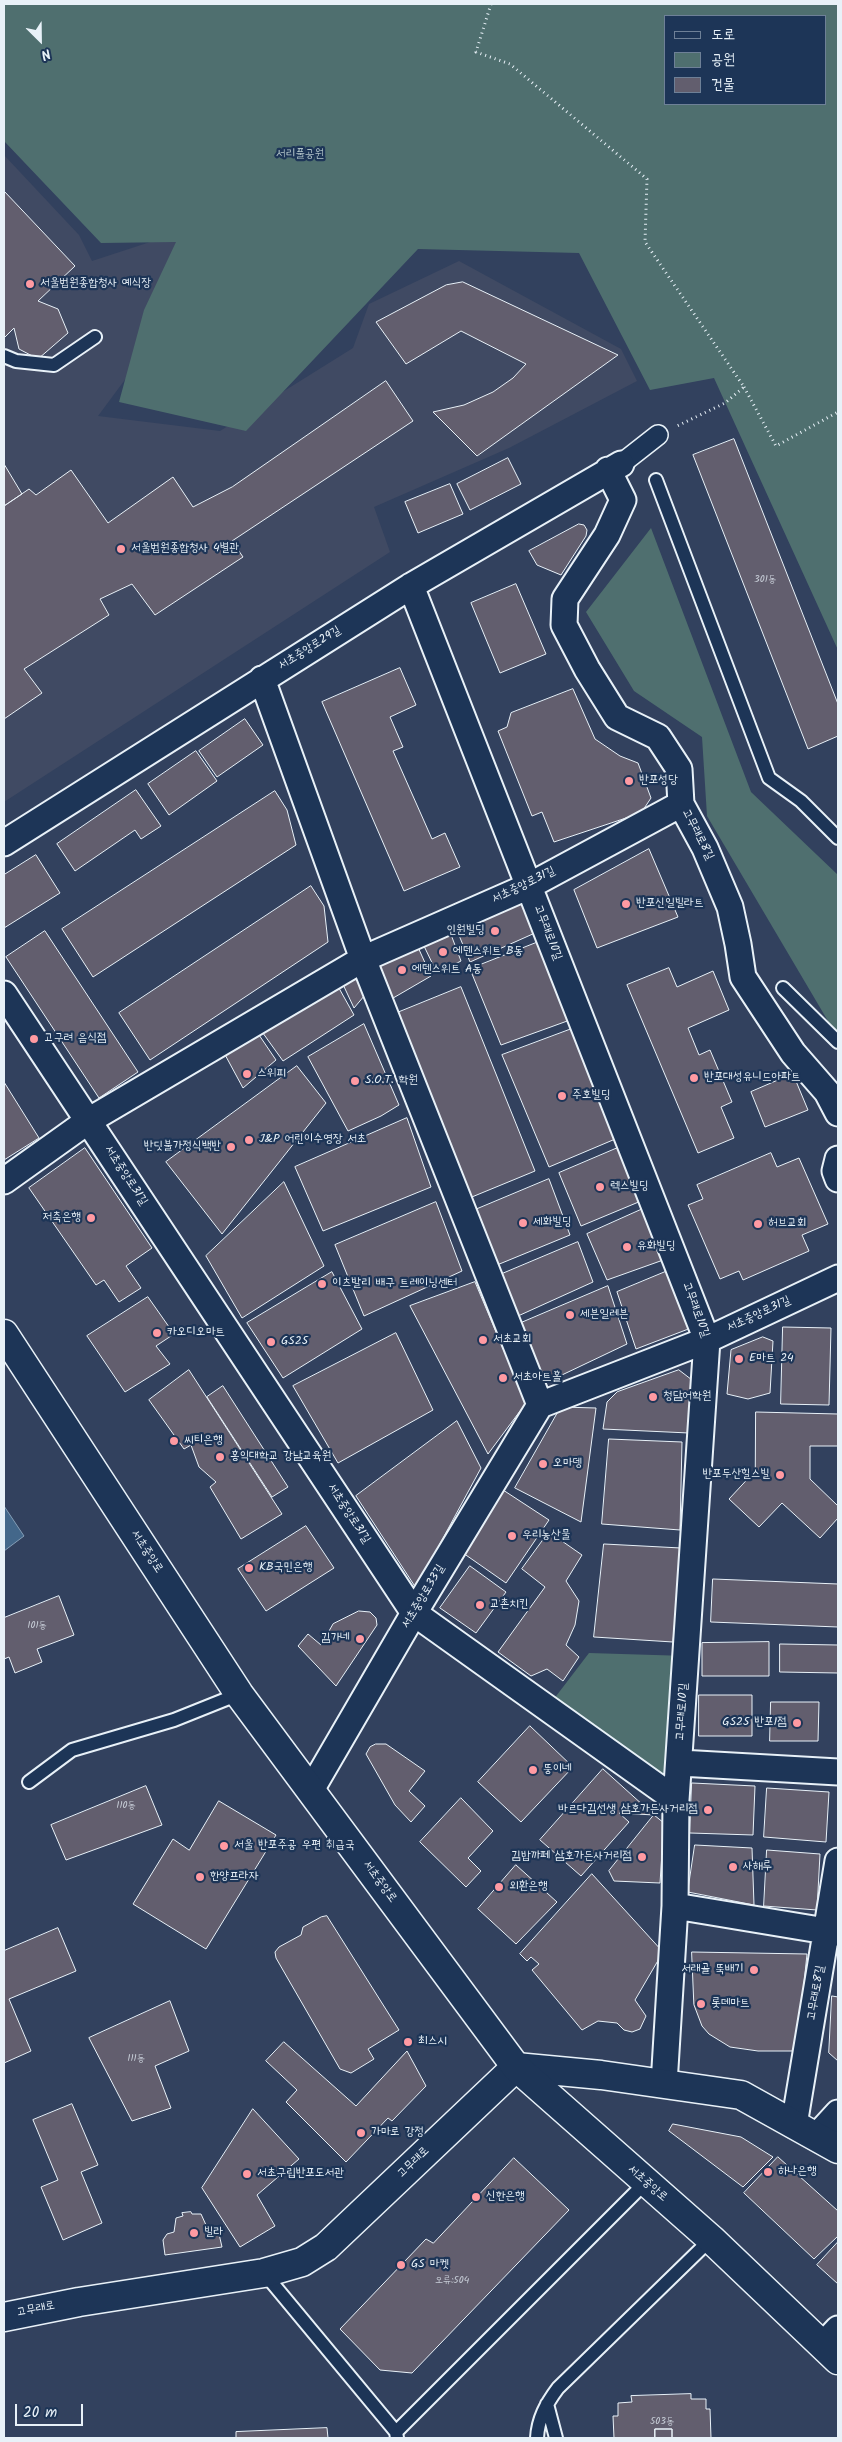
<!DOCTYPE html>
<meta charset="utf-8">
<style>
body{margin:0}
#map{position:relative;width:842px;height:2442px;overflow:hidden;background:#32415e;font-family:Kalam,"Poor Story",sans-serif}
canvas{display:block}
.frame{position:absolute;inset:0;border:5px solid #e8f1f8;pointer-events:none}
.legend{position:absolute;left:664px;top:15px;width:162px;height:90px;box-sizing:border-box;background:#1d3557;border:1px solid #6e8097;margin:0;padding:6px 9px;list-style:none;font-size:15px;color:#e8f1f8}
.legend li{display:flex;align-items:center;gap:10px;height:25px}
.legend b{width:25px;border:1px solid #6e8097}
.north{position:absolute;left:15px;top:15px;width:50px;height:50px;-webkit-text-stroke:4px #1d3557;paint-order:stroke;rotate:157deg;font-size:14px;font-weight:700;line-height:20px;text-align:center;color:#e8f1f8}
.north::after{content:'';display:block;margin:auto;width:18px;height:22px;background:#e8f1f8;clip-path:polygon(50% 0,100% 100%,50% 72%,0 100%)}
.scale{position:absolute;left:15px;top:2404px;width:68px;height:22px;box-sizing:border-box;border:2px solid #e8f1f8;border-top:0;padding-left:6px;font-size:15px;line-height:18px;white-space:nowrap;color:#e8f1f8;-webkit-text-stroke:4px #1d3557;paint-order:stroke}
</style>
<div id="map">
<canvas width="842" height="2442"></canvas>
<div class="frame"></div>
<ul class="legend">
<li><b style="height:6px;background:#1d3557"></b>도로</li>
<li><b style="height:14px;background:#4f6f6f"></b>공원</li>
<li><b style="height:14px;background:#625e6e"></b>건물</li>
</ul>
<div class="north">N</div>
<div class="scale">20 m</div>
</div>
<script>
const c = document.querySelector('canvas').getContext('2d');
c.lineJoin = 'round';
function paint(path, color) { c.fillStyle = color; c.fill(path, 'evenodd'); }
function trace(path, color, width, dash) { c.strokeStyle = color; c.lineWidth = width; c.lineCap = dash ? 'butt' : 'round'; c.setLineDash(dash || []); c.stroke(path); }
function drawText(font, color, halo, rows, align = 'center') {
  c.font = font + ' Kalam,"Poor Story",sans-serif'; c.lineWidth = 4.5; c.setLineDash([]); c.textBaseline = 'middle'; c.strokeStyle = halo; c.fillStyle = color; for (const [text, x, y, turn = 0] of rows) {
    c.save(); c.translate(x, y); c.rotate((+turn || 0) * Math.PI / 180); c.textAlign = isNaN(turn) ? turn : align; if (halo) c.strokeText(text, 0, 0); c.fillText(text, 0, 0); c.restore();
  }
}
const built = new Path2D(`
 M4,155L79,235L92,261L187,230L184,300L98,416L220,431L353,348L369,304L459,261L621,349L637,381L509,448L374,507L390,552L4,802Z`);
const green = new Path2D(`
 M4,4H838V650L714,378L650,390L579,253L418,249L246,431L119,402L144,310L176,242L101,243L4,141ZM666,16H826V104H666Z
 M651,528L751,792L838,875V1038L707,816L702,737L634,691L586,612Z
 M589,1653L687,1656L676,1800L547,1708Z`);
const water = new Path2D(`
 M4,1506L24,1536L4,1551Z`);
const building = new Path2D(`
 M4,191L75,266L38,301L58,309L68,333L38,359L19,349L14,328L4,338Z
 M463,282L618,355L477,456L433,412L464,405L493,392L513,378L526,364L461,331L406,364L376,322L446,285Z
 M386,381L413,421L232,541L243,557L155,615L132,584L100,599L109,615L24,669L42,693L4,719V506L29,489L36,495L71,470L108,523L173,477L193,507L232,487Z
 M734,439L838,704V736L808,749L693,455Z
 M508,458L521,484L470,510L457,484Z
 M4,464L22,494L4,506Z
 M450,484L463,514L418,533L405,502Z
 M579,524L584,525L587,530L586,536L561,575L537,565L529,551Z
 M516,584L546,654L500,673L471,603Z
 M400,668L416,705L390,717L403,747L393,751L432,839L445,833L460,867L404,891L322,702Z
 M573,689L595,739L620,756L638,763L651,798L641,813L554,842L542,812L532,816L498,731L507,727L511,713Z
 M245,719L263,745L217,777L199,751Z
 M196,751L217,781L169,815L148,784Z
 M136,790L161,826L141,839L135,830L75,871L57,844Z
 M275,791L287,810L296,845L93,977L62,929Z
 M649,849L678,917L597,948L574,890Z
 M36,855L60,893L4,928V875Z
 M311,886L324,906L328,942L150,1060L119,1013Z
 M522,899L535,933L470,962L456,928Z
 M45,931L138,1072L99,1098L6,957Z
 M450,932L461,961L437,973L423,944Z
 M541,941L570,1020L501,1045L470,969Z
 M417,945L431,976L388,1001L373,963Z
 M361,966L370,989L354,1008L340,978Z
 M669,968L677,987L713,971L729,1010L688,1028L699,1055L710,1050L732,1102L721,1107L734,1138L698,1153L627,985Z
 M335,981L354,1015L283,1061L260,1029Z
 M461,987L535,1171L467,1199L392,1015Z
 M364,1024L399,1105L381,1116L348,1131L308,1057Z
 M577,1027L620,1137L549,1167L502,1055Z
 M257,1032L276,1060L243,1088L223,1051Z
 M297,1066L326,1103L222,1234L166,1162Z
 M793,1074L808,1110L765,1127L751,1092Z
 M4,1082L39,1138L4,1160Z
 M407,1118L431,1187L323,1231L295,1167Z
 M620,1147L641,1201L581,1226L559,1173Z
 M85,1148L152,1248L126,1266L141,1288L119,1302L104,1280L96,1285L29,1188Z
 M771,1153L777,1167L799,1158L828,1224L802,1235L809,1251L743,1280L739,1271L720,1279L688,1205L703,1199L697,1185Z
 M549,1179L570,1235L497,1265L475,1210Z
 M284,1182L324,1266L242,1318L206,1256Z
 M436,1202L462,1271L364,1316L335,1245Z
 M645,1208L666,1259L607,1280L587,1234Z
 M578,1242L593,1282L518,1316L502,1274Z
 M670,1270L691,1328L636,1349L617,1292Z
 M332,1272L362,1329L283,1378L247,1323Z
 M475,1282L526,1403L488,1454L410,1306Z
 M608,1286L627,1344L543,1384L521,1323Z
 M148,1297L174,1334L156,1346L170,1364L125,1392L87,1336Z
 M783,1327L831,1328L829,1405L781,1404Z
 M396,1333L433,1410L338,1463L293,1386Z
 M763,1337L773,1341L770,1393L748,1399L727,1394L731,1350Z
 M189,1370L282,1514L241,1539L210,1487L216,1482L199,1467L191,1445L184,1449L149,1400Z
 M679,1370L696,1383L689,1433L603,1429L607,1402L617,1392Z
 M223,1386L288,1487L272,1497L207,1397Z
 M561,1407L596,1408L581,1522L515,1488Z
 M756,1412L838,1414V1446H810V1479L838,1506V1518L820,1538L782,1503L759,1527L729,1499L755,1471Z
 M457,1421L481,1468L416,1588L356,1496Z
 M609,1439L682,1442L680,1530L602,1524Z
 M500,1488L549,1520L506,1583L463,1553Z
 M306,1526L334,1568L266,1611L238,1569Z
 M549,1532L582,1555L566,1581L579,1601L575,1625L566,1645L579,1657L563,1681L547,1669L531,1676L498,1652L545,1587L522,1569Z
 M604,1544L681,1548L673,1642L594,1637Z
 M470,1566L506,1592L476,1633L440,1608Z
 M713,1579L838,1584V1627L711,1622Z
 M59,1596L74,1635L37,1649L42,1662L15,1673L9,1657L4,1659V1618Z
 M359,1611L370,1612L376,1618L377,1625L336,1686L298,1646L308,1634L321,1645L333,1624Z
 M769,1642V1676H702V1643Z
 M780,1644L838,1645V1673L780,1672Z
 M699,1695H752V1736H699Z
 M771,1702H819L818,1741H770Z
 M530,1726L573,1767L521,1822L478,1782Z
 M376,1744H386L425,1771L409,1791L425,1806L411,1822L395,1805L366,1754L370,1747Z
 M603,1769L654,1815L619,1813L629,1822L581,1876L540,1840Z
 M692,1783L755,1786L753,1835L690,1833Z
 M146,1786L162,1825L66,1860L51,1825Z
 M767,1788L829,1792L826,1842L764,1837Z
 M461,1798L493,1831L468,1858L481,1871L466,1887L420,1842Z
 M219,1801L276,1835L206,1949L133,1904L173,1839L189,1850Z
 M654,1815L664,1823L660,1883L614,1881L609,1871Z
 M695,1845L752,1848L754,1905L688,1892Z
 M767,1850L820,1854L817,1910L764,1906Z
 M516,1865L557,1902L516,1944L478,1909Z
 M592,1874L663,1952L635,2000L646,2016L640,2029L632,2032L624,2030L617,2023L598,2021L582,2030L532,1970L539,1964L531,1957L527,1961L520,1954Z
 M327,1916L399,2030L368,2049L374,2059L351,2073L340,2069L276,1958L275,1952L279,1947L301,1935L303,1927L321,1917Z
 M58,1928L76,1971L9,1999L31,2051L4,2063V1951Z
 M692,1952L807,1954L797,2051H758L730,2047L709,2034L702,2026L694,2005Z
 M832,1996L838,1997V2061L829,2053Z
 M170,2001L189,2051L155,2066L171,2108L132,2121L89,2038Z
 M284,2042L356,2106L407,2051L426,2086L392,2121L388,2118L346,2162L286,2102L297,2090L266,2061Z
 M72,2104L98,2165L81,2172L102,2223L63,2240L41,2187L58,2180L33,2120Z
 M253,2109L299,2159L257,2195L275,2226L240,2247L202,2188Z
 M673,2124L741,2137L773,2157L743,2187L669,2131Z
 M778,2157L838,2211V2236L814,2259L744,2193Z
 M514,2158L569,2210L412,2373L380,2370L340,2329L426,2239L433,2243Z
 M191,2212L192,2214H201L206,2225L219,2234L222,2247L165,2255L163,2240L167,2234L174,2232L176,2218L183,2216L182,2213Z
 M838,2242V2284L817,2265Z
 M691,2394V2399H706V2409H710L711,2438H672V2429H655V2438H614L613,2416H618V2403L632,2402L631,2396Z
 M327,2428L328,2438H236V2432Z
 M655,2429H672V2438H655Z`);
const path = new Path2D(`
 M491,4L476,52L510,64L647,179L645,242L744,387L725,403L675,427
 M744,387L776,446L838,412`);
const service = new Path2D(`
 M4,356L16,361L54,365L95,337
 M656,480L769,778L801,801L838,838
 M783,988L838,1042
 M29,1782L72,1750L174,1720L239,1694
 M264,2273L396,2432L397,2438
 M547,2404L556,2438
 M396,2432L645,2183
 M537,2438C538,2419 546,2404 558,2388L711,2239`);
const pedestrian = new Path2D(`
 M621,464L658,435`);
const minor = new Path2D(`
 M608,470L623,500L607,535L565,599L564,625L587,669L617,717L658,737L679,769L681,804L705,848L730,907L738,944L743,977L793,1053L827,1092L838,1113
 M411,586L707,1340L676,1800L675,1906L664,2084
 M262,679L363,959L540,1405
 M4,843L411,586L621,464
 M4,994L414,1613L676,1800
 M838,1159L835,1171L838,1179
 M4,1181L88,1121L363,959L529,886L681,804
 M540,1405L707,1340L838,1278
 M680,1763L838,1772
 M311,1790L414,1613L540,1405
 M675,1906L838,1933
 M794,2125L838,1861
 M816,2137L838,2113
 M823,2345L838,2329`);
const tertiary = new Path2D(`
 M4,2317L79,2302L264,2273L302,2262L326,2247L516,2067L601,2075L741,2095L838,2149`);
const secondary = new Path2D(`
 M4,1334L239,1694L516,2067L711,2239L838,2360`);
const markers = [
 [30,284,5,"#ff9aa2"],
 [121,549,5,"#ff9aa2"],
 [629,781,5,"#ff9aa2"],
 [626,904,5,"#ff9aa2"],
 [495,931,5,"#ff9aa2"],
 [443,952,5,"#ff9aa2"],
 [402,970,5,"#ff9aa2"],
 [34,1039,5,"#ff9aa2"],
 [247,1074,5,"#ff9aa2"],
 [694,1078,5,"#ff9aa2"],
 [355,1081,5,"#ff9aa2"],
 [562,1096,5,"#ff9aa2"],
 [249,1140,5,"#ff9aa2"],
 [231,1147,5,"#ff9aa2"],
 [600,1187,5,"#ff9aa2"],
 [91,1218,5,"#ff9aa2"],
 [523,1223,5,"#ff9aa2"],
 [758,1224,5,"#ff9aa2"],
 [627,1247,5,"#ff9aa2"],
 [322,1284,5,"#ff9aa2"],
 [570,1315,5,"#ff9aa2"],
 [157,1333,5,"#ff9aa2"],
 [483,1340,5,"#ff9aa2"],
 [271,1342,5,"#ff9aa2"],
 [739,1359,5,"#ff9aa2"],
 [503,1378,5,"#ff9aa2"],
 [653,1397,5,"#ff9aa2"],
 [174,1441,5,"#ff9aa2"],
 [220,1457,5,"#ff9aa2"],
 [543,1464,5,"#ff9aa2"],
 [780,1475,5,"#ff9aa2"],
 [512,1536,5,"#ff9aa2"],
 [249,1568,5,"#ff9aa2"],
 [480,1605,5,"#ff9aa2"],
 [360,1639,5,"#ff9aa2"],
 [797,1723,5,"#ff9aa2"],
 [533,1770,5,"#ff9aa2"],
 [708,1810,5,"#ff9aa2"],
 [224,1846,5,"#ff9aa2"],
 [642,1857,5,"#ff9aa2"],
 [733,1867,5,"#ff9aa2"],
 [200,1877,5,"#ff9aa2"],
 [499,1887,5,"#ff9aa2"],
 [754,1970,5,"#ff9aa2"],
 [701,2004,5,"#ff9aa2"],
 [408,2042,5,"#ff9aa2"],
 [361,2133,5,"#ff9aa2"],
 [768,2172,5,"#ff9aa2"],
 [247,2174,5,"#ff9aa2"],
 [476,2197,5,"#ff9aa2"],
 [194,2233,5,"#ff9aa2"],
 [401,2265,5,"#ff9aa2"]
];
const numberNames = [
 ["301동",765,580],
 ["101동",37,1626],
 ["110동",126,1806],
 ["111동",136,2059],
 ["오류:504",452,2281],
 ["503동",662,2422]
];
const parkNames = [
 ["서리풀공원",300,155]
];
const poiNames = [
 ["서울법원종합청사 예식장",40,284],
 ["서울법원종합청사 4별관",131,549],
 ["반포성당",639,781],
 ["반포신일빌라트",636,904],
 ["인원빌딩",485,931,"right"],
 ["에덴스위트 B동",453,952],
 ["에덴스위트 A동",412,970],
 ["고구려 음식점",44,1039],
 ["스위피",257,1074],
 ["반포대성유니드아파트",704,1078],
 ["S.O.T. 학원",365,1081],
 ["주호빌딩",572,1096],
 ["J&P 어린이수영장 서초",259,1140],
 ["반딧불가정식백반",221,1147,"right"],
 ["렉스빌딩",610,1187],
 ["저축은행",81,1218,"right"],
 ["세화빌딩",533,1223],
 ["허브교회",768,1224],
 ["유화빌딩",637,1247],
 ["이츠발리 배구 트레이닝센터",332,1284],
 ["세븐일레븐",580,1315],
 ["카오디오마트",167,1333],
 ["서초교회",493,1340],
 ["GS25",281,1342],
 ["E마트 24",749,1359],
 ["서초아트홀",513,1378],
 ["청담어학원",663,1397],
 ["씨티은행",184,1441],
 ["홍익대학교 강남교육원",230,1457],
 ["오마뎅",553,1464],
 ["반포두산힐스빌",770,1475,"right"],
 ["우리농산물",522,1536],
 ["KB국민은행",259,1568],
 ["교촌치킨",490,1605],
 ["김가네",350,1639,"right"],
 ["GS25 반포1점",787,1723,"right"],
 ["뚱이네",543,1770],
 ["바르다김선생 삼호가든사거리점",698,1810,"right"],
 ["서울 반포주공 우편 취급국",234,1846],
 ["김밥까페 삼호가든사거리점",632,1857,"right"],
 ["사해루",743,1867],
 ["한양프라자",210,1877],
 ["외환은행",509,1887],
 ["서래골 뚝배기",744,1970,"right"],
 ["롯데마트",711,2004],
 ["최스시",418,2042],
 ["가마로 강정",371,2133],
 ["하나은행",778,2172],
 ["서초구립반포도서관",257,2174],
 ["신한은행",486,2197],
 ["빌라",204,2233],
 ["GS 마켓",411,2265]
];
const streetNames = [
 ["서초중앙로29길",310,649,-32],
 ["고무래로8길",697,835,63],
 ["서초중앙로31길",524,886,-26],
 ["고무래로10길",547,933,69],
 ["서초중앙로31길",125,1176,57],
 ["고무래로10길",695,1310,70],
 ["서초중앙로31길",759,1315,-25],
 ["서초중앙로31길",348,1514,57],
 ["서초중앙로",146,1552,57],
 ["서초중앙로33길",424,1597,-59],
 ["고무래로10길",683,1712,-86],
 ["서초중앙로",379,1882,54],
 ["고무래로8길",817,1993,-80],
 ["고무래로",414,2163,-44],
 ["서초중앙로",647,2184,41],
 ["고무래로",36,2310,-11]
];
paint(built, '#404a63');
paint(green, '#4f6f6f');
paint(water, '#43678a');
trace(water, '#859eb6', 1);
paint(building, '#625e6e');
trace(building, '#e8f1f8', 1);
trace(service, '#e8f1f8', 16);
trace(pedestrian, '#e8f1f8', 22);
trace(minor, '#e8f1f8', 29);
trace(tertiary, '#e8f1f8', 31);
trace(secondary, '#e8f1f8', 31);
trace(path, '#e8f1f8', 3, [1, 4]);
trace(service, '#1d3557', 12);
trace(pedestrian, '#1d3557', 19);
trace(minor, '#1d3557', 25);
trace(tertiary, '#1d3557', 28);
trace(secondary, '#1d3557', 28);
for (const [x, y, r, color] of markers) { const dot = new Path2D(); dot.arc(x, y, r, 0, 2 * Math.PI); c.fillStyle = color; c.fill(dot); trace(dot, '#1d3557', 2); }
drawText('10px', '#c6ccd6', null, numberNames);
drawText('12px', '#b2c4c8', '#1d3557', parkNames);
drawText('12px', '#e8f1f8', '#1d3557', poiNames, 'left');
drawText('12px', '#e8f1f8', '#1d3557', streetNames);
</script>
